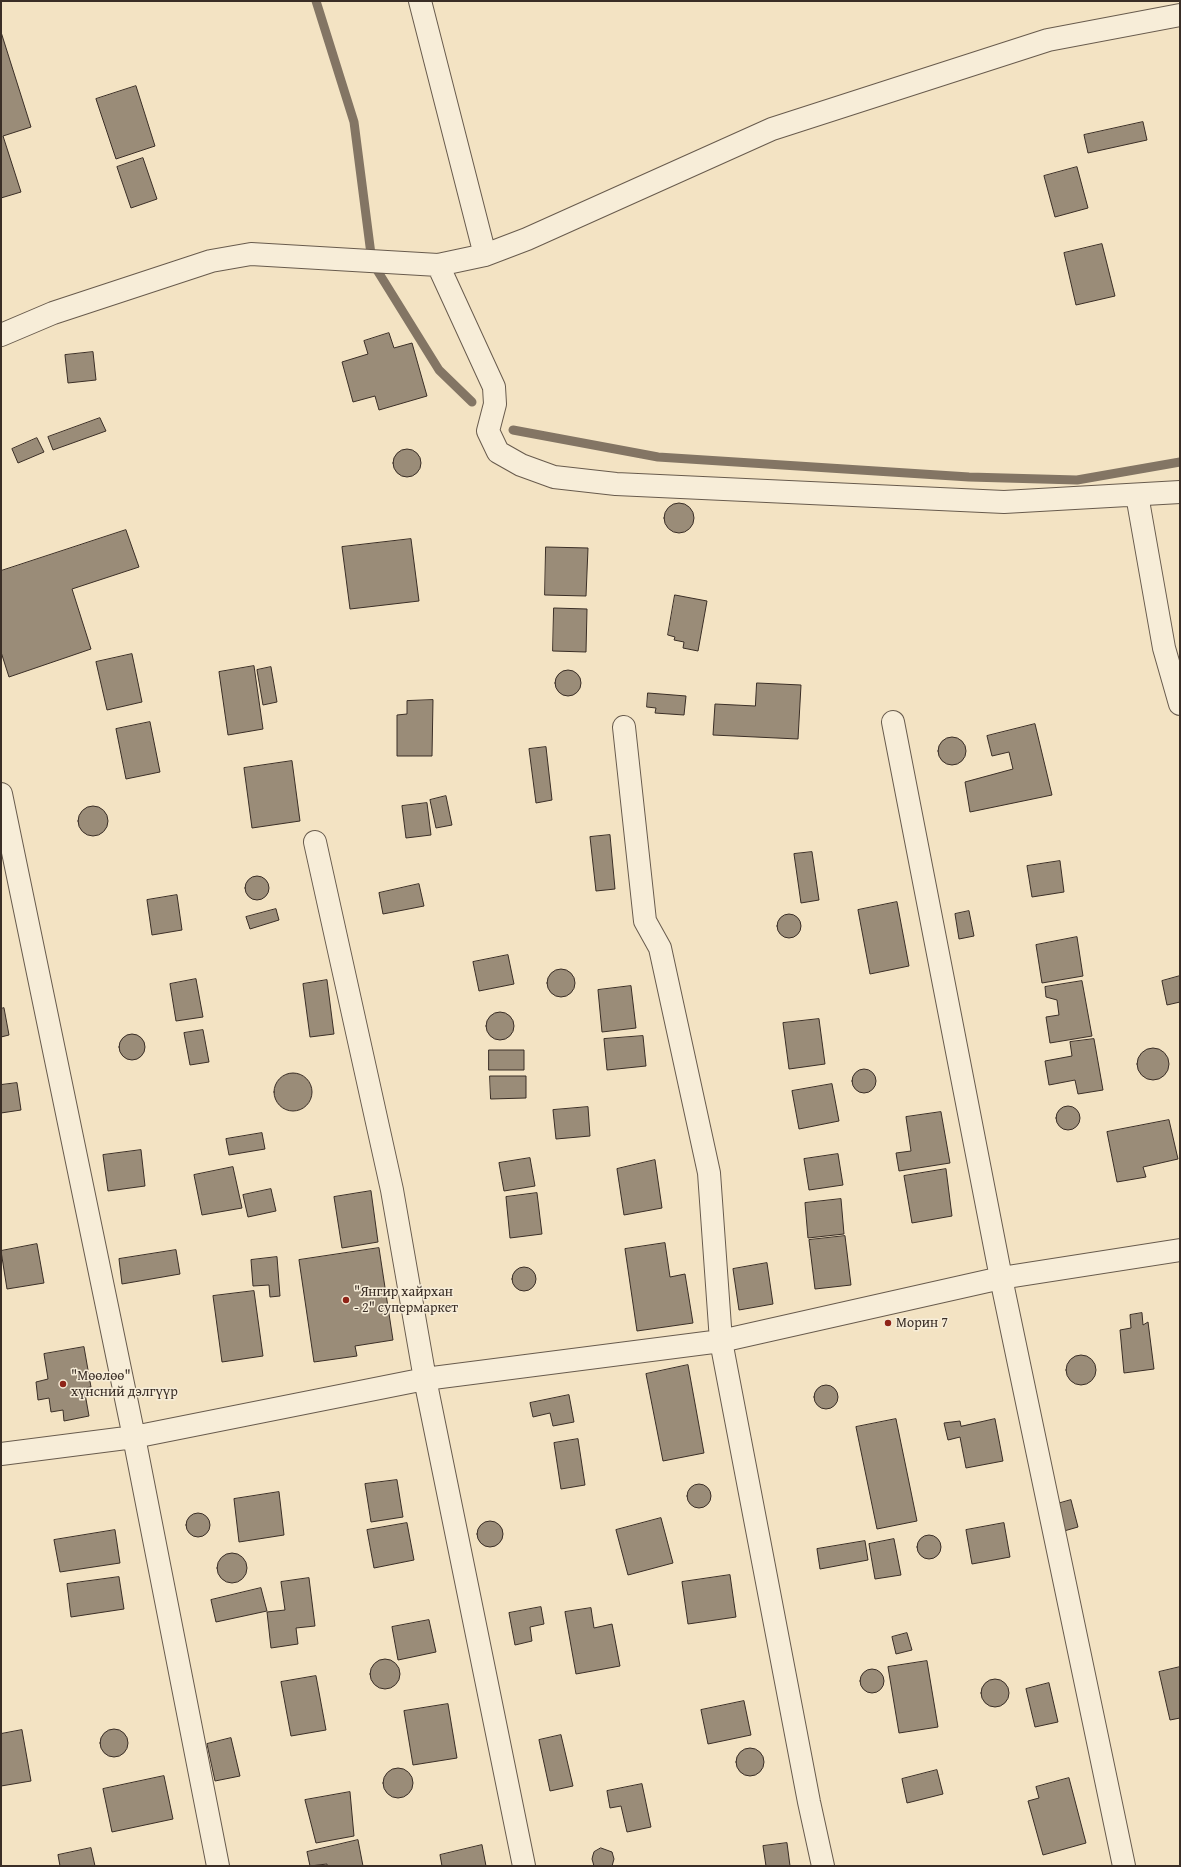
<!DOCTYPE html>
<meta charset="utf-8">
<style>
body{margin:0}
#map{position:relative;width:1181px;height:1867px;overflow:hidden;background:#f3e3c3;font-family:"Gentium Book Plus",serif}
canvas{display:block}
.frame{position:absolute;inset:0;border:2px solid #3a2e26;pointer-events:none}
</style>
<div id="map">
<canvas width="1181" height="1867"></canvas>
<div class="frame"></div>
</div>
<script>
const c = document.querySelector('canvas').getContext('2d');
c.lineJoin = 'round';
function trace(path, color, width, dash) { c.strokeStyle = color; c.lineWidth = width; c.lineCap = dash ? 'butt' : 'round'; c.setLineDash(dash || []); c.stroke(path); }
function paint(path, color) { c.fillStyle = color; c.fill(path, 'evenodd'); }
function drawText(font, color, halo, rows, align = 'center') {
  c.font = font + ' "Gentium Book Plus",serif'; c.lineWidth = 3; c.setLineDash([]); c.textBaseline = 'middle'; c.strokeStyle = halo; c.fillStyle = color; for (const [text, x, y, turn = 0] of rows) {
    c.save(); c.translate(x, y); c.rotate((+turn || 0) * Math.PI / 180); c.textAlign = isNaN(turn) ? turn : align; if (halo) c.strokeText(text, 0, 0); c.fillText(text, 0, 0); c.restore();
  }
}
const stream = new Path2D(`
 M316,1L354,122L372,262L439,370L472,402
 M513,430L658,457L969,477L1077,480L1180,462`);
const building = new Path2D(`
 M1,32L31,127L3,136L21,192L1,198Z
 M136,86L155,146L116,159L96,99Z
 M1143,122L1147,140L1088,153L1084,135Z
 M143,158L157,199L131,208L117,167Z
 M1077,167L1088,208L1055,217L1044,176Z
 M1102,244L1115,296L1076,305L1064,253Z
 M389,333L394,348L412,343L427,396L379,410L375,396L353,402L342,362L368,354L364,341Z
 M93,352L96,380L68,383L65,355Z
 M100,418L106,431L53,450L48,437Z
 M37,438L44,452L18,463L12,449Z
 M393 463a14 14 0 1 1 28 0a14 14 0 1 1-28 0Z
 M664 518a15 15 0 1 1 30 0a15 15 0 1 1-30 0Z
 M126,530L139,567L72,589L91,649L9,677L1,652V571Z
 M411,539L419,601L350,609L342,547Z
 M546,547L588,548L586,596L545,595Z
 M675,595L707,601L698,651L683,648L684,642L674,640L675,637L668,635Z
 M554,608L587,609L586,652L553,651Z
 M132,654L142,702L107,710L96,662Z
 M254,666L263,729L228,735L219,672Z
 M271,667L277,702L263,705L257,670Z
 M555 683a13 13 0 1 1 26 0a13 13 0 1 1-26 0Z
 M757,683L801,685L798,739L713,735L715,704L755,706Z
 M648,693L686,696L684,715L655,713L656,708L647,707Z
 M433,700L432,756H397V715L407,714V701Z
 M150,722L160,772L126,779L116,729Z
 M1035,724L1052,795L970,812L965,782L1013,769L1009,752L992,756L987,736Z
 M938 751a14 14 0 1 1 28 0a14 14 0 1 1-28 0Z
 M546,747L552,800L536,803L529,749Z
 M292,761L300,821L252,828L244,768Z
 M446,796L452,825L436,828L430,800Z
 M427,803L431,835L406,838L402,806Z
 M78 821a15 15 0 1 1 30 0a15 15 0 1 1-30 0Z
 M610,835L615,889L596,891L590,837Z
 M812,852L819,900L801,903L794,854Z
 M1060,861L1064,892L1032,897L1027,866Z
 M245 888a12 12 0 1 1 24 0a12 12 0 1 1-24 0Z
 M419,884L424,906L383,914L379,893Z
 M177,895L182,930L152,935L147,900Z
 M897,902L909,966L870,974L858,910Z
 M276,909L279,920L250,929L246,917Z
 M969,911L974,936L959,939L955,914Z
 M777 926a12 12 0 1 1 24 0a12 12 0 1 1-24 0Z
 M1077,937L1083,976L1042,983L1036,945Z
 M508,955L514,984L479,991L473,962Z
 M547 983a14 14 0 1 1 28 0a14 14 0 1 1-28 0Z
 M1180,976V1002L1167,1005L1162,981Z
 M196,979L203,1017L176,1021L170,984Z
 M327,980L334,1034L310,1037L303,984Z
 M1082,981L1092,1036L1050,1043L1046,1017L1059,1015L1057,1000L1046,997L1045,987Z
 M631,986L636,1028L602,1032L598,990Z
 M4,1008L9,1035L1,1037V1009Z
 M486 1026a14 14 0 1 1 28 0a14 14 0 1 1-28 0Z
 M819,1019L825,1064L789,1069L783,1023Z
 M203,1030L209,1062L190,1065L184,1033Z
 M119 1047a13 13 0 1 1 26 0a13 13 0 1 1-26 0Z
 M643,1036L646,1066L607,1070L604,1039Z
 M1094,1039L1103,1090L1078,1094L1075,1080L1049,1085L1045,1061L1072,1056L1070,1042Z
 M1137 1064a16 16 0 1 1 32 0a16 16 0 1 1-32 0Z
 M489,1050H524V1070H489Z
 M852 1081a12 12 0 1 1 24 0a12 12 0 1 1-24 0Z
 M274 1092a19 19 0 1 1 38 0a19 19 0 1 1-38 0Z
 M490,1076H526V1098L491,1099Z
 M17,1083L21,1110L1,1113V1085Z
 M832,1084L839,1121L799,1129L792,1091Z
 M1056 1118a12 12 0 1 1 24 0a12 12 0 1 1-24 0Z
 M588,1107L590,1136L556,1139L553,1110Z
 M941,1112L950,1163L899,1171L896,1153L911,1151L906,1117Z
 M1169,1120L1178,1159L1143,1167L1146,1177L1117,1182L1107,1132Z
 M262,1133L265,1149L229,1155L226,1139Z
 M141,1150L145,1186L108,1191L103,1155Z
 M838,1154L843,1185L809,1190L804,1159Z
 M530,1158L535,1186L504,1191L499,1163Z
 M655,1160L662,1208L624,1215L617,1169Z
 M233,1167L242,1208L202,1215L194,1175Z
 M946,1169L952,1216L912,1223L904,1176Z
 M271,1189L276,1211L248,1217L243,1195Z
 M371,1191L378,1242L342,1248L334,1197Z
 M537,1193L542,1234L510,1238L506,1197Z
 M841,1199L844,1234L808,1238L805,1203Z
 M845,1236L851,1285L815,1289L809,1240Z
 M665,1243L670,1277L685,1274L693,1323L637,1331L625,1249Z
 M37,1244L44,1283L7,1289L1,1251Z
 M379,1248L393,1340L355,1346L357,1356L314,1362L299,1260Z
 M176,1250L180,1274L122,1284L119,1259Z
 M277,1257L280,1296L270,1297L269,1285L253,1286L251,1260Z
 M767,1263L773,1304L739,1310L733,1269Z
 M512 1279a12 12 0 1 1 24 0a12 12 0 1 1-24 0Z
 M254,1291L263,1356L222,1362L213,1296Z
 M1142,1313L1143,1325L1148,1322L1154,1369L1124,1373L1120,1330L1131,1328L1130,1315Z
 M84,1347L91,1387L84,1388L89,1416L64,1421L63,1410L51,1412L49,1398L38,1400L36,1382L48,1379L44,1354Z
 M1066 1370a15 15 0 1 1 30 0a15 15 0 1 1-30 0Z
 M688,1365L704,1453L663,1461L646,1374Z
 M814 1397a12 12 0 1 1 24 0a12 12 0 1 1-24 0Z
 M569,1395L574,1422L553,1426L550,1413L533,1417L530,1403Z
 M896,1419L917,1521L877,1529L856,1427Z
 M995,1419L1003,1461L966,1468L960,1437L948,1440L944,1423L960,1421L961,1426Z
 M578,1439L585,1485L561,1489L554,1443Z
 M397,1480L403,1517L371,1522L365,1484Z
 M687 1496a12 12 0 1 1 24 0a12 12 0 1 1-24 0Z
 M279,1492L284,1535L239,1542L234,1499Z
 M1071,1500L1078,1527L1064,1531L1057,1504Z
 M186 1525a12 12 0 1 1 24 0a12 12 0 1 1-24 0Z
 M661,1518L673,1563L628,1575L616,1530Z
 M477 1534a13 13 0 1 1 26 0a13 13 0 1 1-26 0Z
 M407,1523L414,1560L374,1568L367,1530Z
 M1004,1523L1010,1557L972,1564L966,1530Z
 M115,1530L120,1563L60,1572L54,1540Z
 M917 1547a12 12 0 1 1 24 0a12 12 0 1 1-24 0Z
 M894,1539L901,1575L875,1579L869,1544Z
 M865,1541L868,1560L820,1569L817,1549Z
 M217 1568a15 15 0 1 1 30 0a15 15 0 1 1-30 0Z
 M730,1575L736,1617L688,1624L682,1582Z
 M119,1577L124,1609L71,1617L67,1584Z
 M309,1578L315,1626L296,1628L298,1644L271,1648L267,1612L285,1610L281,1582Z
 M261,1588L267,1611L216,1622L211,1600Z
 M541,1607L544,1624L530,1627L532,1641L515,1645L509,1613Z
 M591,1608L594,1628L612,1624L620,1666L576,1674L565,1612Z
 M429,1620L436,1652L398,1660L392,1627Z
 M907,1633L912,1650L896,1654L892,1637Z
 M370 1674a15 15 0 1 1 30 0a15 15 0 1 1-30 0Z
 M927,1661L938,1727L899,1733L888,1667Z
 M1180,1667V1718L1170,1720L1159,1672Z
 M860 1681a12 12 0 1 1 24 0a12 12 0 1 1-24 0Z
 M316,1676L326,1730L291,1736L281,1682Z
 M981 1693a14 14 0 1 1 28 0a14 14 0 1 1-28 0Z
 M1049,1683L1058,1722L1035,1727L1026,1689Z
 M744,1701L751,1735L708,1744L701,1710Z
 M448,1704L457,1758L413,1765L404,1711Z
 M100 1743a14 14 0 1 1 28 0a14 14 0 1 1-28 0Z
 M22,1730L31,1781L1,1786V1734Z
 M561,1735L573,1786L550,1791L539,1740Z
 M231,1738L240,1776L215,1781L207,1744Z
 M736 1762a14 14 0 1 1 28 0a14 14 0 1 1-28 0Z
 M383 1783a15 15 0 1 1 30 0a15 15 0 1 1-30 0Z
 M937,1770L943,1794L907,1803L902,1779Z
 M164,1776L173,1819L112,1832L103,1789Z
 M1069,1778L1086,1843L1043,1855L1028,1801L1039,1798L1036,1787Z
 M642,1784L651,1827L627,1832L621,1806L610,1808L607,1791Z
 M350,1792L354,1836L316,1843L305,1800Z
 M358,1840L363,1866H327V1864L310,1866L307,1852Z
 M787,1843L790,1866H766L763,1846Z
 M482,1845L486,1866H442L440,1855Z
 M91,1848L95,1866H60L58,1855Z
 M601,1848L612,1852L614,1859L612,1866H594L592,1859L593,1855L594,1852Z`);
const minor = new Path2D(`
 M420,1L485,255
 M438,265L494,387L495,404L488,431L498,452L521,465L554,477L616,484L1004,502L1180,492
 M1,335L53,313L211,261L251,254L438,265L485,255L527,239L772,129L1048,40L1180,15
 M1137,495L1164,648L1180,704
 M893,722L1001,1278L1124,1866
 M624,727L645,921L660,948L709,1173L721,1341L809,1802L823,1866
 M1,794L134,1437L218,1866
 M315,842L392,1190L425,1379L524,1866
 M1,1454L134,1437L425,1379L721,1341L1001,1278L1180,1250`);
const markers = [
 [346,1300,4,"#8f2418"],
 [888,1323,4,"#8f2418"],
 [63,1384,4,"#8f2418"]
];
const poiNames = [
 ["\"Янгир хайрхан",354,1292],
 ["- 2\" супермаркет",354,1308],
 ["Морин 7",896,1323],
 ["\"Мөөлөө\"",71,1376],
 ["хүнсний дэлгүүр",71,1392]
];
trace(stream, '#837564', 9);
paint(building, '#9a8c78');
trace(building, '#3a2e26', 1);
trace(minor, '#685b4d', 24);
trace(minor, '#f7edd8', 22);
for (const [x, y, r, color] of markers) { const dot = new Path2D(); dot.arc(x, y, r, 0, 2 * Math.PI); c.fillStyle = color; c.fill(dot); trace(dot, '#f7edd8', 1.5); }
drawText('14px', '#3a2e26', '#f7edd8', poiNames, 'left');
</script>
